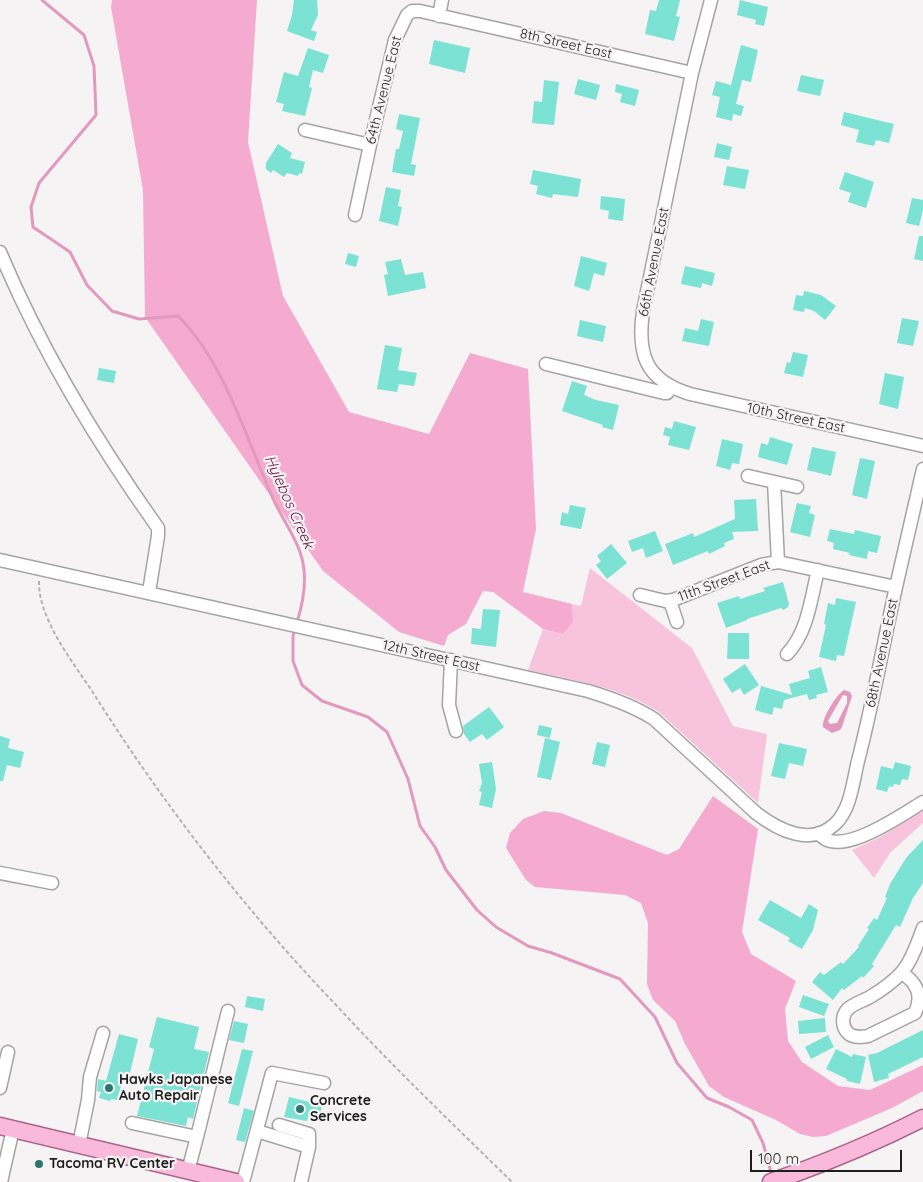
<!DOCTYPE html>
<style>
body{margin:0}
#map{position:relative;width:923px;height:1182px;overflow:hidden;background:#f6f3f4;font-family:Quicksand,sans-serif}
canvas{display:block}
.scale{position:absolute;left:750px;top:1150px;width:152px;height:22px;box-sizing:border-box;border:2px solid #1f1e1e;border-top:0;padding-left:6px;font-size:15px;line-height:18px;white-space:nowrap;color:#1f1e1e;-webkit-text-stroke:4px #f6f3f4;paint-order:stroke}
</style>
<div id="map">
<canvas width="923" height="1182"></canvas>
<div class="scale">100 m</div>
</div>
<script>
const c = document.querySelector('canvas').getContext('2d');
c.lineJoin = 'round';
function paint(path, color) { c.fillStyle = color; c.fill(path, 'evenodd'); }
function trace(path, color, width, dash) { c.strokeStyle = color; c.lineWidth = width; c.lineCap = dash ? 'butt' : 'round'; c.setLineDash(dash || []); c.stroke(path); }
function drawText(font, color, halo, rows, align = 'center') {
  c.font = font + ' Quicksand,sans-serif'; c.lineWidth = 4.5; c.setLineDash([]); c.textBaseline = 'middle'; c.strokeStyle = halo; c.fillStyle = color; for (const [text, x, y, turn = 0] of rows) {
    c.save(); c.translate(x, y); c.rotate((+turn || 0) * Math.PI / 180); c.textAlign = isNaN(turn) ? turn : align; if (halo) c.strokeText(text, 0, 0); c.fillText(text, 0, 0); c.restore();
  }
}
const green = new Path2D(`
 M590,568L692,648L733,726L767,734L758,803L659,712C620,687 573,680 528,670L543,629L563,634L573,622L572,604L581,606Z
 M923,811V823L890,853L874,878L852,850L878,838Z`);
const forest = new Path2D(`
 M112,0H257L248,142L283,296L349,412L429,434L470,353L528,369L536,529L523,592L572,604L573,622L563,634L543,629L493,592L483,591L466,624L448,635L444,646L399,632L323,571L145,317L143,190L111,7Z
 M713,796L758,829L742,932L751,954L796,981L785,1009L788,1041L802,1062L838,1086L870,1090L923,1065V1091L892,1108L826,1136L813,1137L800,1134L776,1120L724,1097L709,1086L685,1044L675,1021L653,1000L647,984L648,923L641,903L625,895L535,887L526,880L506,848L510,833L523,819L544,811L561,813L667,855L679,849Z`);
const water = new Path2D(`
 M844,690L850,692L852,696L842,727L840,730L832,733L823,727C821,719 837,694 844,690ZM843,695L847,696V703L837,723L830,724L828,721Z`);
const stream = new Path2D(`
 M42,0L84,35L94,66L96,115L39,183L31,207L33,227L70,252L87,285L112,311L139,319L178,316C223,360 246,437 271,494C280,517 298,538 303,563C307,583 303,603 297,622
 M295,629L293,636V661L302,685L322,701L368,717L387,732L408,779L420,826L435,847L446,870L477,910L496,927L528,946L552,953L620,979L655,1017L677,1063L707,1098L729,1107L752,1120L763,1143L772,1176`);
const building = new Path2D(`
 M294,0H317L318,15L311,30L317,32L314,41L287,31L292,15Z
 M659,0H680L676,16L680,17L674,41L645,34L650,10L656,11Z
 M740,0L768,7L764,26L755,24L756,20L737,15Z
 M434,40L470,48L465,73L429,64Z
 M741,45L758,50L751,82L742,80L736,104L744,106L741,116L733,114L732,121L716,117L720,97L712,95L716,81L731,85Z
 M308,48L329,55L323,73L313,70L309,87L312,88L305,116L282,111L284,104L276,102L284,72L298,76Z
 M801,75L824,80L820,96L797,91Z
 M578,79L600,85L596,100L574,94Z
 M544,80L559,82L554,125L532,123L534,101L542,102Z
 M616,84L639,90L635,106L620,102L622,94L615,92Z
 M844,112L894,124L889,143L876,140L874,146L856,142L859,130L841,125Z
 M399,114L420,118L411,164L416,165L414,176L392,172L396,149H399L403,131L396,129Z
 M717,143L732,147L729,160L714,157Z
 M278,144L292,153L290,158L305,162L302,174L299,173L298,176L287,173L284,177L273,170L271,173L266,169V163Z
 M727,166L749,170L745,189L723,185Z
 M533,170L581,179L578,197L553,194L552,198L536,194L538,186L530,184Z
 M845,172L874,182L866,208L848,202L851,193L839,189Z
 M386,187L401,190L398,206L402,207L398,226L379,221Z
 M601,196L625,199L623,221L608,219L609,211L600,209Z
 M912,198L923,200V210L919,226L906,223Z
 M919,236H923V261L914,259Z
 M348,253L359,256L356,267L345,264Z
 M581,256L607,263L604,276L594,273L589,291L574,286Z
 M401,259L405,275L423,272L426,288L388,296L384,275L388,274L385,262Z
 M685,266L715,273L712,286L702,283L701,288L681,284Z
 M804,291L821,295L836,306L825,320L814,311L805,308L804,312L793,310L796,295L803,296Z
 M902,318L919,321L913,346L897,343Z
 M701,319L714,322L709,346L682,341L685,328L698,331Z
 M580,320L606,326L603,342L577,336Z
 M385,345L402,348L398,370L417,373L414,386L399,384L397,392L377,389Z
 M793,352L808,355L803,377L784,373L787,362L790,363Z
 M99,368L116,371L114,383L97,380Z
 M885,373L904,377L898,409L879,404Z
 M572,381L587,386L584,395L596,400L619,405L613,430L602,427L603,425L562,411Z
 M674,421L696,427L689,450L668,445L670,437L663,435L665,427L672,429Z
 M770,437L793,444L787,465L758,457L761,443L768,445Z
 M722,439L743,444L739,464L732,463L730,470L716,466Z
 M812,447L836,452L831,476L807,470Z
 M860,458L875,461L867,499L852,495Z
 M756,499L758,531L732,532L734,539L724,543L725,546L709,554L708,551L673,565L665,544L693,533L694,537L735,519L734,500Z
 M797,503L811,506L809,513L815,515L810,537L790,532Z
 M570,505L586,508L581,529L560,525L562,512L568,514Z
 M830,529L854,534L855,530L881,536L877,553L868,551L867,559L849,555L850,553L833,549L834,543L827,541Z
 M655,531L663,551L646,558L643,548L632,552L628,541Z
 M611,544L627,563L607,579L596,565L601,561L597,556Z
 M783,582L789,604L787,608L783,610L781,608L747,619V620L726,628L717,603L739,596L740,599L765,591L763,588Z
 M836,598L856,602L844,656L837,655L836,661L819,657L826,625L824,624L828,603L835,605Z
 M483,609L500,610L496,647L471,644L472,628L481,629Z
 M728,633H749V659H727Z
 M745,664L759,685L744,695L740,688L732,693L723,679Z
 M821,667L828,692L816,695L817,698L809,700L807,694L784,700L782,709L774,707L772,715L755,710L761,686L792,695L789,684L810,678L808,671Z
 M489,707L504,727L487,740L482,734L470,742L464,734L463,726Z
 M539,725L552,728L550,738L537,735Z
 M0,736L10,739L8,748L24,752L20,768L7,765L3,781H0Z
 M545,738L560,742L551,780L537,777Z
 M597,742L610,745L605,767L592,764Z
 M779,743L807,749L803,766L789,763L785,779L771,776Z
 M492,762L496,789L492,808L479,805L482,792L479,791L482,783L479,764Z
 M895,762L911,766L908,780L902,779L900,785L894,784L893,787L889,786L887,792L876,789L881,766L893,769Z
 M923,840V883L913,898L900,927L896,925L872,964L874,966L863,978L862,976L844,990L842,988L833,1000L812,982L820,972L824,975L841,962L843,964L859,947L858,946L869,929L867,928L874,918L877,920L887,898L885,897L890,884L906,858Z
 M770,900L801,918L809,904L818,910L813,930L802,949L788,941L790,938L758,920Z
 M803,995L829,1004L824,1016L799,1007Z
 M247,996L265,999L263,1011L245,1007Z
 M157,1017L199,1027L194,1049L209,1052L193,1119L188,1117L186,1126L137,1116L154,1049L149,1047Z
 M825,1018L826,1032L799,1034L798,1021Z
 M234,1021L248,1024L244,1043L229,1040Z
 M923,1030V1057L888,1074L889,1078L874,1082L868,1055L877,1053Z
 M119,1034L138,1039L130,1073L125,1072L117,1100L111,1099L110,1101L99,1098L101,1092L97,1091L98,1079L106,1081Z
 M828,1035L834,1047L811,1059L805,1047Z
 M242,1049L253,1051L239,1106L228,1103Z
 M836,1049L852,1057L853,1054L866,1057L860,1084L847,1081V1079L826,1069Z
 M289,1097L322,1105L320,1115L309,1112L307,1121L284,1117Z
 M244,1108L254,1111L245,1142L236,1140Z`);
const path = new Path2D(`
 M39,581C38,618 72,661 92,691C163,804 245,910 337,1006C393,1067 453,1124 512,1182`);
const minor = new Path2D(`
 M711,0L692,73L643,311C637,354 645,380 690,394L923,446
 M439,16L442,0
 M305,130L370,145
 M355,215L370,145L395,40L407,15L412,11H420L692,73
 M0,252C41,350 96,441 158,528V536L149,592
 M546,364L664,393H667L671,387
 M748,476L797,487
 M774,482L778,562
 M0,560L588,691C611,698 634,706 654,719L756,813C778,830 811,847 835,824C851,809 853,781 858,761C873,703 883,645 896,587C905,547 914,508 923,469
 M640,595L665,601L673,600L761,565L778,562L896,587
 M670,601L677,622
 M787,654C808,632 811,598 818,570
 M451,660L449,705L456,731
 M819,833C837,861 903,814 923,802
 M0,873L52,883
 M902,973C917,983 923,995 915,1013L868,1036C861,1037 855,1038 849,1034C842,1028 841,1017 847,1010C852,1004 863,1001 870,997C880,991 893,982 901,973C911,963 918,942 923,928
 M0,1088L8,1052
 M132,1123L197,1137L188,1171
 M279,1125L309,1134V1147
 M257,1131L309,1147L301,1182
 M197,1137L228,1011
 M79,1145L88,1100L90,1077L103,1033
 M1,1182L13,1129
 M243,1182L272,1073L324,1083`);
const major = new Path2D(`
 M0,1126L236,1182
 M771,1182C823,1164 874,1143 923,1118`);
const markers = [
 [109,1088,5,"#2e756d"],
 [300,1109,5,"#2e756d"],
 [39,1164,5,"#2e756d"]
];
const streetNames = [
 ["8th Street East",566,44,13],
 ["64th Avenue East",384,90,-76],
 ["66th Avenue East",654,262,-79],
 ["10th Street East",796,418,12],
 ["11th Street East",724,581,-20],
 ["68th Avenue East",882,653,-78],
 ["12th Street East",431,656,13]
];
const poiNames = [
 ["Hawks Japanese",119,1080],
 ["Auto Repair",119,1096],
 ["Concrete",310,1101],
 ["Services",310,1117],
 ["Tacoma RV Center",49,1164]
];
const waterNames = [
 ["Hylebos Creek",289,502,66]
];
paint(green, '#f8c4dd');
paint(forest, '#f5aacf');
paint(water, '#e299bd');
trace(stream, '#e299bd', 3);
paint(building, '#7be2d4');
trace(minor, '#a6a3a4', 15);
trace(major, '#a96589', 19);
trace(path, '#b4b1b2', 2, [4, 2.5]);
trace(minor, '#fff', 12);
trace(major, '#f8b9da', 16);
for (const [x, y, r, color] of markers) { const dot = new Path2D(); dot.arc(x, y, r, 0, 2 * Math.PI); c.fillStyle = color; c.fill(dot); trace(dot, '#f6f3f4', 2); }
drawText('14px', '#1f1e1e', '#f6f3f4', streetNames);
drawText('bold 14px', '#1f1e1e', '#f6f3f4', poiNames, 'left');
drawText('italic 15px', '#671246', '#f6f3f4', waterNames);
</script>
